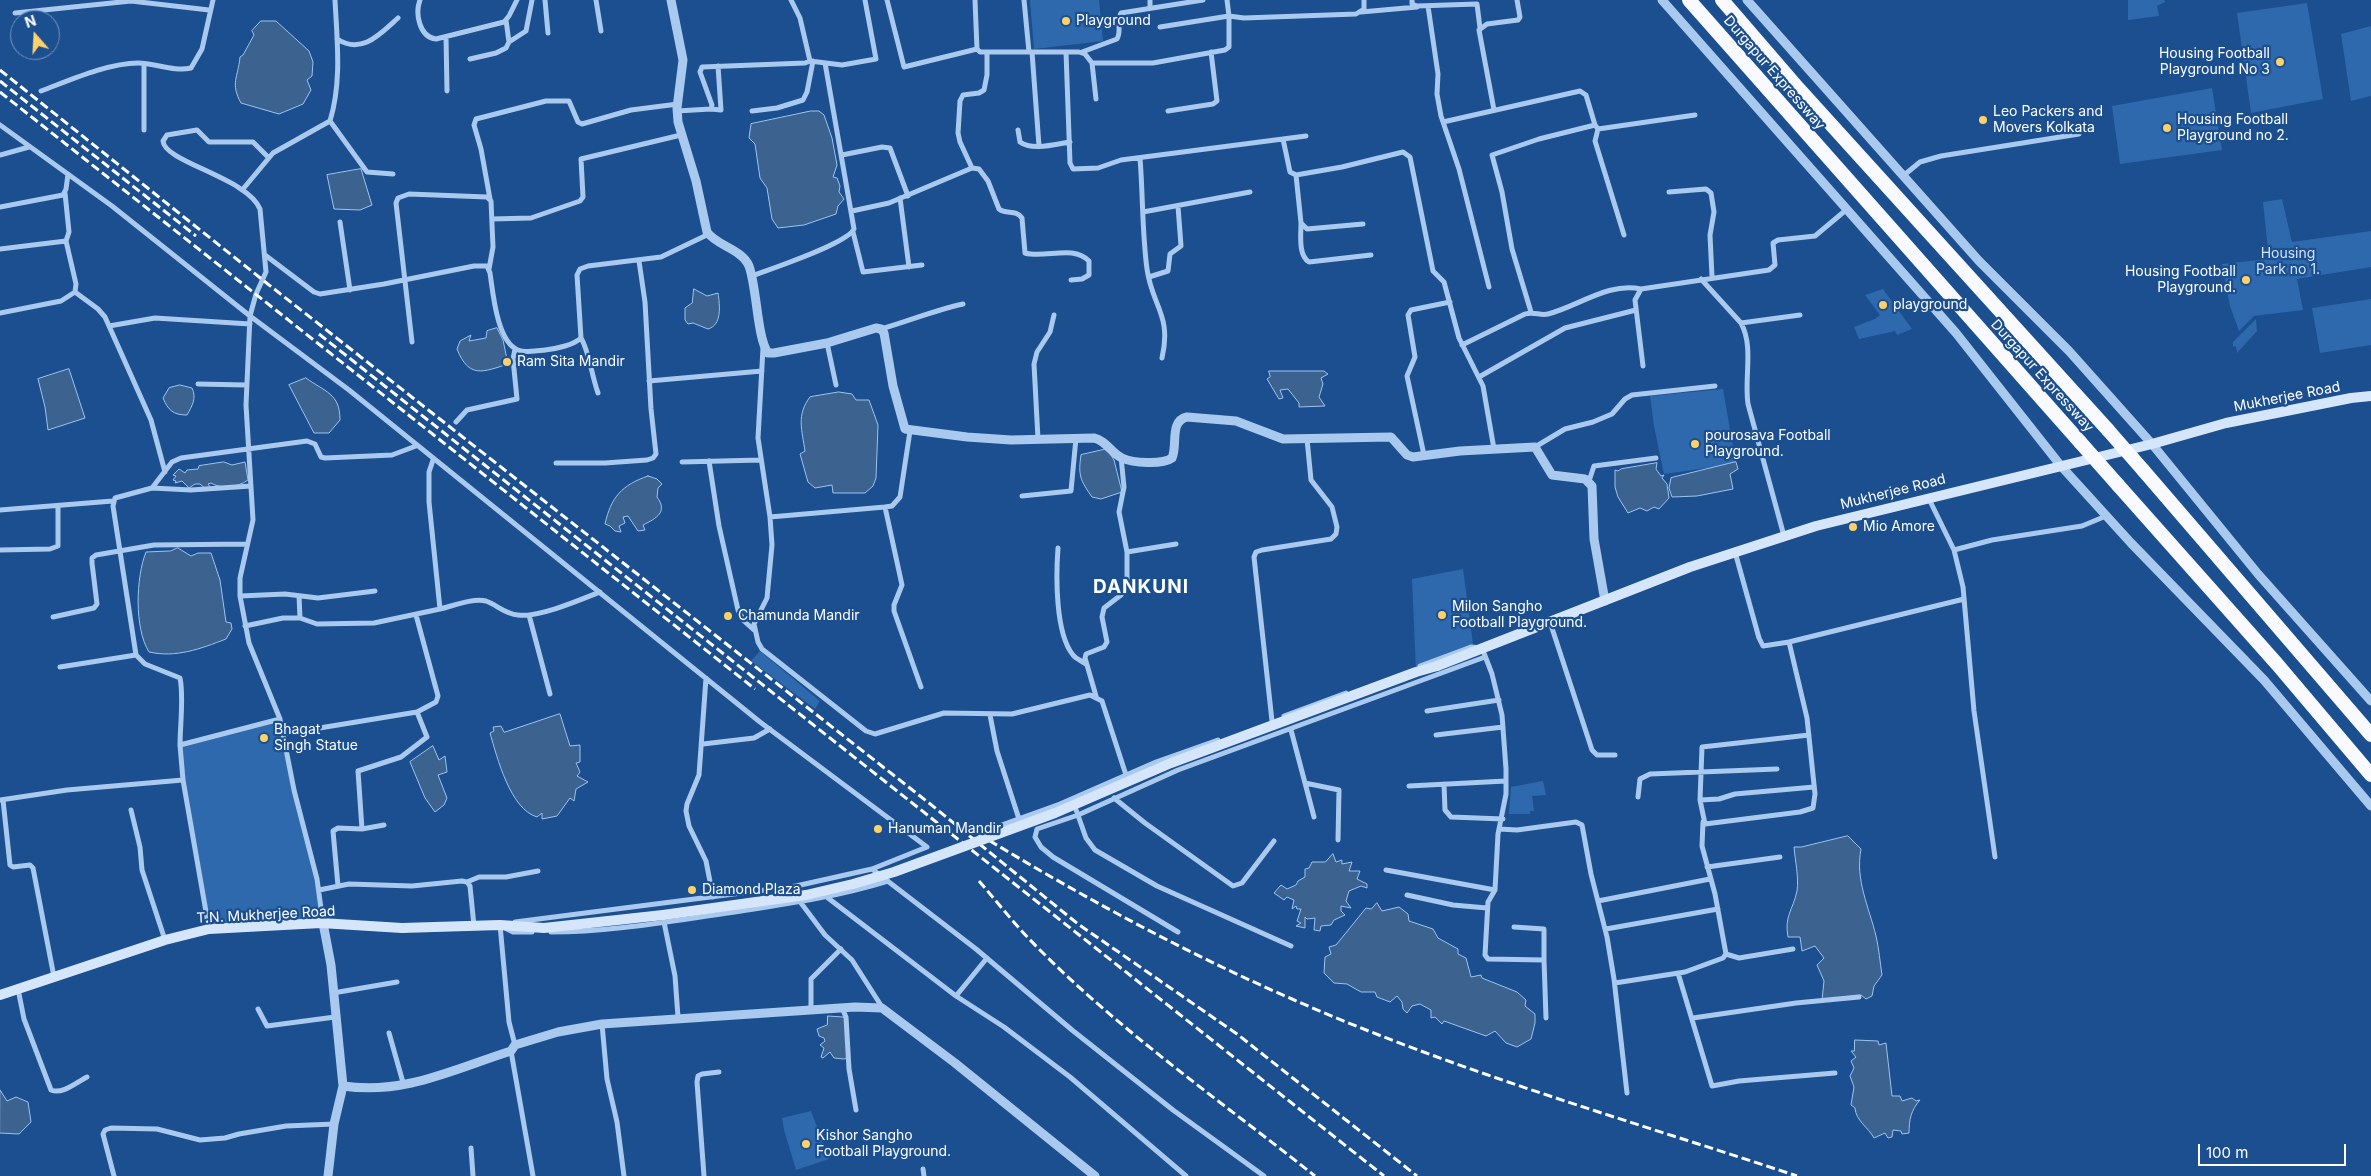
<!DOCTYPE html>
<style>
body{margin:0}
#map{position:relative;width:2371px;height:1176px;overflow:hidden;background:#1b4f8f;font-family:Inter,sans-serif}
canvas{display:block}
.north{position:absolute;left:10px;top:10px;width:50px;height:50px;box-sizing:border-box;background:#1b4f8f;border:1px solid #7695bc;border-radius:50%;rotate:341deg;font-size:14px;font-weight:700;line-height:20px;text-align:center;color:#fff}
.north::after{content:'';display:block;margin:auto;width:18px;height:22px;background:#ffd166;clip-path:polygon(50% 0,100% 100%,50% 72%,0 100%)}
.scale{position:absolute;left:2198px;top:1144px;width:148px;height:22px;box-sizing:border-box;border:2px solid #fff;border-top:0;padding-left:6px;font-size:15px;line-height:18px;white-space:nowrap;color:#fff;-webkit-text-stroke:4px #1b4f8f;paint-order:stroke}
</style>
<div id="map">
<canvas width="2371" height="1176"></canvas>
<div class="north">N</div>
<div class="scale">100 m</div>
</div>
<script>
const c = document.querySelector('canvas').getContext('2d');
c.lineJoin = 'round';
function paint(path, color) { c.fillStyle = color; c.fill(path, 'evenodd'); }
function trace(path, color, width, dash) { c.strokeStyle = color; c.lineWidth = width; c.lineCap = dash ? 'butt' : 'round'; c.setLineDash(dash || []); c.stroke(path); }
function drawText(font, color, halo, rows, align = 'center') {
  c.font = font + ' Inter,sans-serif'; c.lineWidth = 4.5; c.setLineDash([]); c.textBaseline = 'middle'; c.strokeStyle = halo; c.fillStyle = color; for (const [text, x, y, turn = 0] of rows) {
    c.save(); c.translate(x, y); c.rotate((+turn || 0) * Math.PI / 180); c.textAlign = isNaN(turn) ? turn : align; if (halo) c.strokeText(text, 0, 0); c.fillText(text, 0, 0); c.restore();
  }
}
const green = new Path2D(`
 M1030,0H1099L1103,41L1034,49Z
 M2128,0H2164L2165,2L2157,6L2159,16L2128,20Z
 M2307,3L2323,99L2251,113L2237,13Z
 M2371,26V96L2351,101L2341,34Z
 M2212,88L2222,150L2120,164L2112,106Z
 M2282,199L2292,242L2371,231V267L2297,279L2303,310L2254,316L2239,331L2230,306L2222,264L2269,259L2263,202Z
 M1883,289L1912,329L1897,335L1895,331L1859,339L1854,327L1875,319L1880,315L1865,295Z
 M2371,299V345L2320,353L2312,308Z
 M2256,319L2257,331L2237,353L2236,346L2233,347V342Z
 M1723,389L1736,464L1664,474L1654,426L1650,396Z
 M1463,569L1474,652L1416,672L1412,579Z
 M760,651L820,701L815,709L751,661Z
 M280,719L321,903V923L209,929L183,780L180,745Z
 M1543,781L1546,795L1532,796L1534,811H1530V814H1509L1511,787Z
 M811,1111L829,1159L796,1170L784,1130L782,1118Z`);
const water = new Path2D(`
 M261,21H276L309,51L313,62L312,76L307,80L311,90L303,104L279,114L241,103C230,83 238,78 240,57L243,55L254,35L252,31Z
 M811,111H819L824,115L832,138L837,165L833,177L837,178L840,186L839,192L844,199L838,206L836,214L804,225L778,228L772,219L767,188L760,178L755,144L749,138L751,124Z
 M361,169L372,205L360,210L334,209L327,175Z
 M694,289L707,296L718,293C720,306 722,325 708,329L693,323L688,324L685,320V308L692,303Z
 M497,328L503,340L508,364C483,372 469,379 457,349L460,341L471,335L469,341L486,338L487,331Z
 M69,369L85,418L48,430L45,407L38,379Z
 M1269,371H1324L1328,374L1321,378L1323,384L1319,397L1325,406L1299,407V403L1288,389L1280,390L1283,398L1279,399L1267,379L1270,377Z
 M306,378C325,392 340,393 340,420L329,433H314L289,385Z
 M180,385L192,388C197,398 192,406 187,415C173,415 168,410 163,398L169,388Z
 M839,392L852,394L856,400H869L878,425L876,478L873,486L865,493H833L832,485L815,488L808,482L800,454L805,451C802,430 796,415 810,397Z
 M1107,449L1114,460L1122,492L1101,499L1092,497C1080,480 1078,475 1081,455Z
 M224,462L232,465L245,462L248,480C237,488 221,489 211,483L208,484L211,488L206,489L200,484H195L189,488L182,481L175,483L176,481L173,480L176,476L173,475L179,469L185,473L187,470L198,469L199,466Z
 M1736,462L1738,469L1730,474L1733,489L1697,496L1672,497L1669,488L1671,478Z
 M1657,463L1656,469L1661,476L1664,475L1662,478L1667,484L1669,498L1659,509L1654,507L1647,511L1640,508L1628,513L1618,497L1615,487V470L1618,471L1621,469Z
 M648,476L657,479L662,484L658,488L657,497C668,512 657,518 643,525L645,530L638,531L628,516L623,517L625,523L619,526L621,532L615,531L610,526L605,524C611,497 622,485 648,476Z
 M178,548L191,556L198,553H211L220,580L226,622L231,623L232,629L226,639C200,649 176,658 149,652C134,628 136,577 146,552L170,551Z
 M560,714L570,746L580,745V762L576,763L580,772L577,776L588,782L576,789L574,801L570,798L557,816L542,819V813L537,817C510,809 497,757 490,733L494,731L493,727L501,726L504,732Z
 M433,746L439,760L445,756L447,772L438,775L447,798L444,805L435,812L425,798L410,762Z
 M1848,836L1861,849C1855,880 1869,907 1876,936C1879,949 1880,962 1882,975L1874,986L1872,996L1866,999L1861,995L1822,1000L1824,981L1817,965L1824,958L1815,946L1802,951L1800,937H1788C1784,916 1793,910 1797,891C1799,877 1795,860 1794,847H1801Z
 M1333,854L1336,862L1342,860V864L1352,862L1349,871H1360L1357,879L1367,884V888L1361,886L1349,891L1346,901L1351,908L1341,906V911L1345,915L1334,920L1331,925L1321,926L1320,931L1314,930L1315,918L1307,919L1305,917V928L1296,926L1301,923L1297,921L1301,909H1297L1296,906L1292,909L1294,900L1287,897L1284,900L1274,893L1281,885L1287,889L1296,885L1298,881L1305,877V869L1309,868L1312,862H1325Z
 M1377,903L1382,911L1399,907L1408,914L1409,921L1433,929L1438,938L1458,949V954L1466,958L1471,977L1481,975L1482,978L1517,992L1526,1000L1525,1006L1535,1014V1023L1531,1039L1517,1047L1506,1043L1495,1031L1486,1036L1444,1021L1442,1024L1435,1017L1431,1018V1010L1420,1004L1412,1006L1407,1013L1403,1009L1402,1002L1397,996L1390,1002L1377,997L1375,992H1361L1347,984L1334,983L1324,973L1325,957L1331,954L1329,947L1336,945L1366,908L1371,909Z
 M828,1016L843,1017L846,1020L848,1058L844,1059L834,1058L830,1052L823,1058L821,1057L824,1048L820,1045L825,1041L824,1038L819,1036L817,1029L827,1025Z
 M1855,1040L1878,1041L1879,1045L1886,1043L1892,1096H1900L1902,1101L1912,1098L1916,1101L1920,1100C1911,1110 1909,1120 1909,1133L1902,1134L1901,1131L1893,1130L1892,1137L1888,1138L1885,1133L1874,1138C1868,1127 1856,1121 1855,1108L1851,1105L1854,1087L1850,1076L1854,1068L1851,1061L1856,1057L1851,1051H1854Z
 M0,1090L7,1101L16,1097L28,1102L31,1122L19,1134L0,1133Z`);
const minor = new Path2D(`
 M420,0C415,13 419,37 436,39L504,22L509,16L517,0
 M545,0L548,33
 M596,0L601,31
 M887,0L904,67L977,49
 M975,0L977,49L980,52H1079L1085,54L1092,63H1153L1225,50L1229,47V16L1160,27
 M1024,0L1029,52
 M1150,0V8
 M1227,0L1229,16L1244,18L1356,14L1364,9V0
 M1412,0V4L1417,6L1477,4L1480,28
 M1428,6L1438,74L1437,94L1441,116L1459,169L1489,287
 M1361,12L1417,7
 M15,13L131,1L209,10
 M446,37L447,91
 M337,39C362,55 380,34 398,18
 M509,42L526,31L532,0
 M1032,52L1039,146
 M1066,52L1070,163L1073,169L1098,168L1121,160L1306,136
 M1082,52L1117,39C1122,31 1116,21 1121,13L1203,0
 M470,59L496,53L506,48L509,42L506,20
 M810,61L842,65L876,59L865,0
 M1092,63L1096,99
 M144,64V130
 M41,91C68,81 108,63 138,63C155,63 174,72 191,68L202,49L213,0
 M711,109L721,110L718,66
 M1494,110L1479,30L1487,24L1518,20L1520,17L1517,0
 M677,111L711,109L712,105L700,72L702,67L805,63L810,61L800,18L791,0
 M752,111L777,108L803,100L807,92L813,61
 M1168,111L1213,104L1217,101L1211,52
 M330,121L367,172L393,174
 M1443,122L1580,91L1586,95L1595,125L1598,129L1695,115
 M0,125L112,206L250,316L349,390L760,722L927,847L872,869
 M1598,129L1595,141L1624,235
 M1018,130L1020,142C1032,151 1056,144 1070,142
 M1283,139L1290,172L1296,175L1342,167L1403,152L1410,157L1433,271L1444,282L1459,338L1483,386L1494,449
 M0,155L29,147
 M842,155L882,147L890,148L908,196
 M268,157L253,142H209L197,130L167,135L163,141C164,162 248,178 260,209L266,272L256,294L250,316L246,405L253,520L240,578V596L249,643L280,719
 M1140,158C1143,195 1142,232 1147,269C1152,306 1172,315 1162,358
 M972,168L960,142L958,133L960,101L963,95L979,93L984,90L987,75V52
 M1296,175L1301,223L1307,229L1363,224
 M1903,176L1920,162L1941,156L2079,134
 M243,189L273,153L330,121C342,82 337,40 335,0
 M1669,192L1706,189L1711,193L1714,212L1710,235L1712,277
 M900,198L909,267
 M490,199L481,149L474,125L476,119L546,101H569L578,122L582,124L631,110L678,104
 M0,207L63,195L66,189L68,174
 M852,211L889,203L972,168L979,169L988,181L999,209C1006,215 1016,209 1022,218L1025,253C1045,259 1073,244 1089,261V275L1082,279L1071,280
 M1143,212L1250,192
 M492,219L531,218L580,201L583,197L581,159L681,135
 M340,222L350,290
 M1301,223C1301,235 1298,255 1309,262L1371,255
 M853,232L863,272L922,265
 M0,249L66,241L69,232L65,193
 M265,255L314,292L320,294L384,284L474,266H487L490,273C493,293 497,342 518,350C525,353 537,351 545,350C555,349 574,345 581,338L577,275L580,269L588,266L661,257L709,234
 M752,276C770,269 847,244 854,229L825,63
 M1149,277L1168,271L1170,254L1181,246L1178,206
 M1701,279L1741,323C1754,347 1744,377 1748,404L1784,536
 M75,292L98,309L105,317L151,420L165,472
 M1531,312L1512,249L1502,192L1492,155L1539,139L1595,125
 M0,313L61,301L75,292L76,284L66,241
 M1741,323L1800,315
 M109,326L155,318L250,324
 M881,329C909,321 935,310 963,304
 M581,338C589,351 592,377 598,393
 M412,342L396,203L398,198L409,194L487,197L491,201L493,247L489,269
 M827,343L836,385
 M1462,345L1525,314C1534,311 1540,316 1548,314C1579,306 1608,282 1641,289
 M763,348L758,438L770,517L772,545L767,598L754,624L758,642L762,649L866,731L875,734L944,713L1012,714L1090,695L1102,701L1126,775
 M1643,366L1635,300L1641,289L1769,270L1775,265L1773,243L1778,240L1815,236L1846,210
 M1479,377L1565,328L1636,310
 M649,381L762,371
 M198,384L246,385
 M456,422L467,410L517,399L513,359L515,349
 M1038,439L1034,364L1037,352L1050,332L1054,315
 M1535,447L1565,429L1593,422L1612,414L1625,399L1632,395L1715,386
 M1424,455L1407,376L1415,357L1408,315L1411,310L1450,302
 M709,461L719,526L738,610L744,621L754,630
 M682,462L760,460
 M556,463H605L647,460L653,458L656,454L651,409L645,302L639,261
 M1589,481L1594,466L1656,458
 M152,488L191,490L251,486
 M1022,496L1071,491L1076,438
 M1929,499L1954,550L1963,587L1974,711L1995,857
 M885,507L892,506L900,497L910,431
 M0,510L113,501
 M770,517L885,507L902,585L894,605V611L921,687
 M1058,548C1056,575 1055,633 1073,655C1076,659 1082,661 1086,664
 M0,550L50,549L58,546V506
 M1954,550L1992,540L2082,526L2106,516
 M1127,552L1176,544
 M1735,552L1759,638L1763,646L1789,642L1964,599
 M240,596L285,594L318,598L375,591
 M299,596L300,618
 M440,609C453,606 472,598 486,601C497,605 505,614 518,615C538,618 580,600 600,592
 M529,615L550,694
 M53,617L94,608L97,604L92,563V558L96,555L154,545L247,544
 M1550,622L1592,750L1597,755H1615
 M245,626L283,618H300L317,624L374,623L440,609L429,502V472L433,460
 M1789,642L1807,718L1815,794L1813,808L1800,812L1705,824L1700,800L1702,747L1809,735
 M1420,666L1471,647L1482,648L1492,674L1502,715L1506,769V794L1498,834L1495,890L1488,902L1485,955L1488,959L1544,960L1546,1018
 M60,667L136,655
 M706,678L699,775L687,804L686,811L689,826L706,861L713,897
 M1096,696L1085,658L1086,654L1104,647L1107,642L1102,617L1104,608L1121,595L1126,589L1127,581V552L1119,512L1124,487L1121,457
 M1427,711L1499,700
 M990,715L997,751L1019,819
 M1284,716L1346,693
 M1272,721L1254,557L1256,552L1262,550L1331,539L1336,534L1337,527L1332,507L1311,480L1307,439
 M1291,730L1314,817
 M283,734L417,712L436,702L438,696L416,615
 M1436,735L1503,727
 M703,744L754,738L770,729
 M180,745C180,725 184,697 180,678L145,664L136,655L113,506L115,498L152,488L172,462L181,458L307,441L315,444L321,457L325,458L392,455L416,446
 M183,780L180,745L280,719L294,790L317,879L323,923
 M1305,783L1339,790L1338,840
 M1444,784L1445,810L1451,817L1503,819
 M1409,786L1506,781
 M1638,797L1640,779L1650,774L1777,769
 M1114,798L1145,823L1233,886L1242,883L1274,841
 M0,800L67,790L183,780L209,929
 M3,800L10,865L13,867L30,865L33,868L54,977
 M1700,800L1719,799L1735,794L1814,787
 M1074,804L1086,838L1095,850L1157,886L1291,946
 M131,810L140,847L142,870L165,940
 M362,829L358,771L401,757L427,737L417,712
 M1499,829L1517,830L1576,822L1582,825L1591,874L1607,937L1614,979L1627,1093
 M985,831L1060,804L1156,762L1218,740
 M1707,867L1780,857
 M1386,870L1495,890
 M467,882L479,877H506L538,871
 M338,886L333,831L338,828L362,829L384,825
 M319,890L349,884L412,886L462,881L467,882L470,886L474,926
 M1407,895L1453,905L1487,908
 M828,898L956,996L1004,1027L1070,1077L1186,1176
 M1598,901L1710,879
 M801,903L825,935L852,960L882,1007
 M515,922L796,886L872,869L976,949L1072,1030L1173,1110L1264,1176
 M664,922L675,976L678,1017
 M500,925L509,1022L515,1045
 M1514,927L1544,929V960
 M505,928L513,932H532
 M1606,929L1718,909
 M551,932C607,932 665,922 721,914C778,905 833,898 888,881
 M1178,932L1053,857L1041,847L1035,837L1037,829L1078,815L1178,770L1485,657
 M1726,954L1739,958L1793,949
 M1678,973L1712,1086L1739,1081L1835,1073
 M1615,983L1685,972L1723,958L1726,954L1715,894L1702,846L1703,822
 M18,989L24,1019L51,1090C62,1095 77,1082 87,1077
 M333,993L397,982
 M956,996L987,958
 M842,1008L846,1017L849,1069L856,1110
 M258,1009L267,1026L335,1017
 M811,1010V979L841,949
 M1693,1018L1796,1003L1859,997
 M602,1024L607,1079L617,1122L624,1176
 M389,1033L404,1086
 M511,1051L533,1176
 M471,1148L473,1176
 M923,1169L924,1176
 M114,1176L103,1134L105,1130L111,1128L157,1129L200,1140L225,1138L239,1134L286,1126L334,1124
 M704,1176L697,1082L698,1076L702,1074L719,1072`);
const tertiary = new Path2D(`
 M671,0L683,60L677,108L678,122L696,181L707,232C717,246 742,249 749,266C757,288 757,338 768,353H774L827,343L876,328L881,329L884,333L893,386L905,429L967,437L1011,440L1094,438C1107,441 1111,453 1122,458C1133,463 1162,465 1172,458C1178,445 1169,421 1187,417L1236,421L1283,439L1391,437L1407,455L1413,457L1460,451L1535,447L1552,475L1585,479L1592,486L1594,539L1605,601
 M1662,0L1956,333L2061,466L2131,543L2264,680L2371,806
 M1747,0L1979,261L2069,351L2152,444L2258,574L2371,701
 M323,923L331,965L343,1086L334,1124L328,1176
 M343,1086C405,1095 454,1069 511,1051L515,1045L558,1032L602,1024L855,1007L882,1008L955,1063L1095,1176`);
const secondary = new Path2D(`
 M1437,666L1690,567L1816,526L2152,444L2226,423L2351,398L2371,396
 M0,995L165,940L209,929L321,923L402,928L500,925L544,928L663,915`);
const trunk = new Path2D(`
 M1689,0L2080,442
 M1722,0L1798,88L2108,430
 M2143,470L2371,735
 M2118,485L2277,664L2371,775`);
const rail = new Path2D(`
 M0,70L264,281L929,803L1078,924L1237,1034L1417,1176
 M0,81L196,236
 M0,92L755,689
 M319,334L1384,1176
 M967,827C1072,891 1179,950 1292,999C1455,1071 1628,1120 1797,1176
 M979,881C998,903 1016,926 1037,947C1121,1032 1222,1102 1315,1176`);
const secondaryBridge = new Path2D(`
 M663,915L806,895L853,884L894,872L1055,813L1171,763L1416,672L1437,666`);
const trunkBridge = new Path2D(`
 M2108,430L2143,470
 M2080,442L2118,485`);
const markers = [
 [1066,21,5,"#ffd166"],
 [2280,62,5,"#ffd166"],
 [1983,120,5,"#ffd166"],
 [2167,128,5,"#ffd166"],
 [2246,280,5,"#ffd166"],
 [1883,305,5,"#ffd166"],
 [507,362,5,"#ffd166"],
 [1695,444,5,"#ffd166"],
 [1853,527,5,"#ffd166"],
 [1442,615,5,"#ffd166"],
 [728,616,5,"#ffd166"],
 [264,738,5,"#ffd166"],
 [878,829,5,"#ffd166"],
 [692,890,5,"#ffd166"],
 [806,1144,5,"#ffd166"]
];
const poiNames = [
 ["Playground",1076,21],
 ["Housing Football",2270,54,"right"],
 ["Playground No 3",2270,70,"right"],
 ["Leo Packers and",1993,112],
 ["Movers Kolkata",1993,128],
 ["Housing Football",2177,120],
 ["Playground no 2.",2177,136],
 ["Housing Football",2236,272,"right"],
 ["Playground.",2236,288,"right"],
 ["playground",1893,305],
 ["Ram Sita Mandir",517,362],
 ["pourosava Football",1705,436],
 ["Playground.",1705,452],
 ["Mio Amore",1863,527],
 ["Milon Sangho",1452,607],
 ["Football Playground.",1452,623],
 ["Chamunda Mandir",738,616],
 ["Bhagat",274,730],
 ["Singh Statue",274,746],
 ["Hanuman Mandir",888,829],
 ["Diamond Plaza",702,890],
 ["Kishor Sangho",816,1136],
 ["Football Playground.",816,1152]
];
const streetNames = [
 ["Durgapur Expressway",1774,73,49],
 ["Durgapur Expressway",2042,376,48],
 ["Mukherjee Road",2287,397,-11],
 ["Mukherjee Road",1893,492,-14],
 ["T.N. Mukherjee Road",266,915,-3]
];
const parkNames = [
 ["Housing",2288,254],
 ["Park no 1.",2288,270]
];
const districtNames = [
 ["DANKUNI",1141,587]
];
paint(green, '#2e69ad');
paint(water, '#3c6290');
trace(water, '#9cc4f0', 1);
trace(minor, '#a9c9ee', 5);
trace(tertiary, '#a9c9ee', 9);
trace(secondary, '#d6e6fa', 10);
trace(trunk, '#f8faff', 14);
trace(rail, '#fff', 3, [9, 4]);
trace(secondaryBridge, '#d6e6fa', 10);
trace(trunkBridge, '#f8faff', 14);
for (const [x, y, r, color] of markers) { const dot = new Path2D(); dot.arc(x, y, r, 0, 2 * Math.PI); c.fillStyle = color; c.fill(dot); trace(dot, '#1b4f8f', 2); }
drawText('14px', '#fff', '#1b4f8f', poiNames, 'left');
drawText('14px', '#fff', '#1b4f8f', streetNames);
drawText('14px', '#cfe3fa', '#1b4f8f', parkNames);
c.letterSpacing = '1px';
drawText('bold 19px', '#fff', '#1b4f8f', districtNames);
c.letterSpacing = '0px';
</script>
